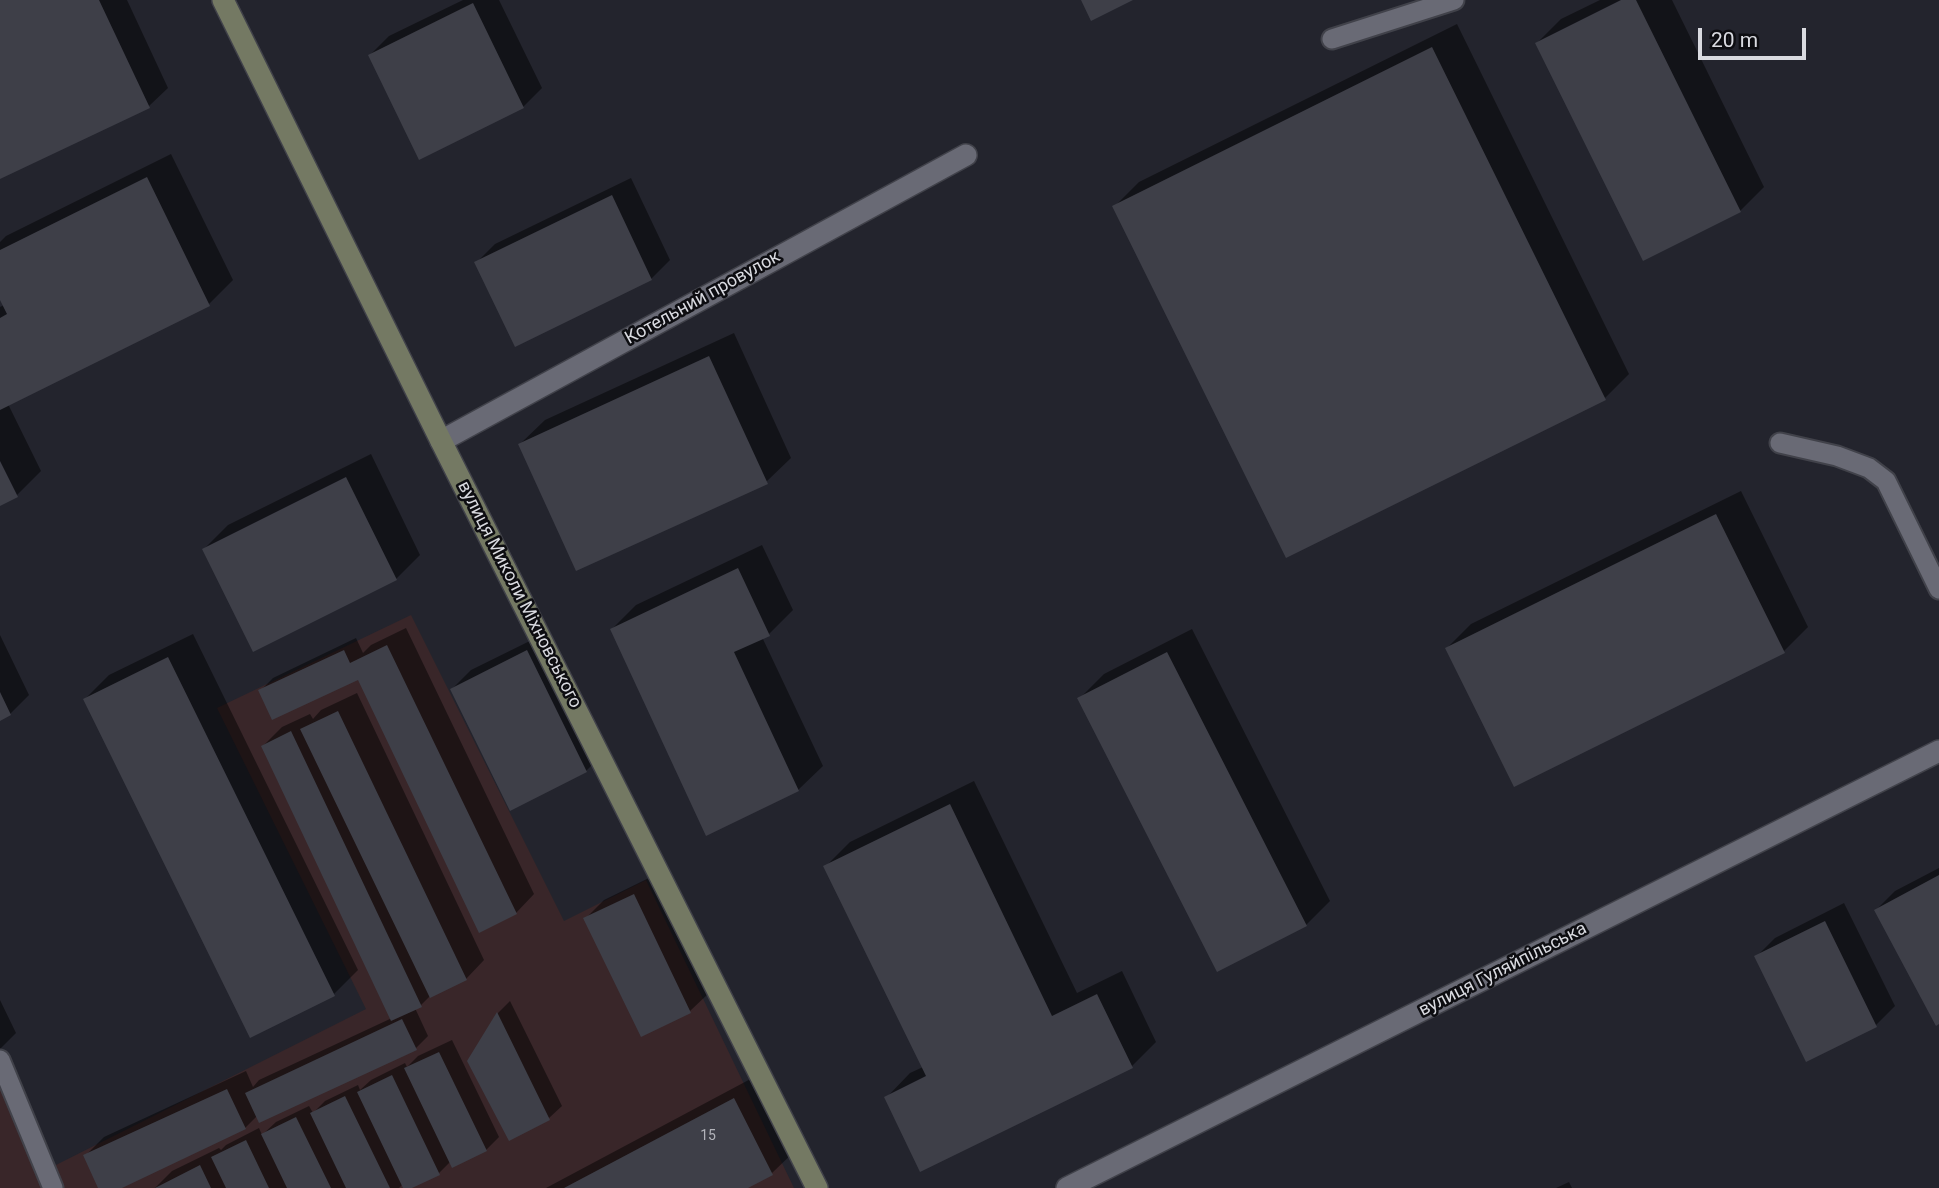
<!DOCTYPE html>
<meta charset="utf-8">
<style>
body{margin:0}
#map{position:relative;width:1939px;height:1188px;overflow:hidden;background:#23242d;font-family:Roboto,sans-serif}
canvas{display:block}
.scale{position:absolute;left:1698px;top:28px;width:108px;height:32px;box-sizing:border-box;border:4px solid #d9dae0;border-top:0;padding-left:9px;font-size:21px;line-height:24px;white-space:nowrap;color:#d9dae0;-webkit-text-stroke:5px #0d0d11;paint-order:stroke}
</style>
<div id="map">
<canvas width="1939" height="1188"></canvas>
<div class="scale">20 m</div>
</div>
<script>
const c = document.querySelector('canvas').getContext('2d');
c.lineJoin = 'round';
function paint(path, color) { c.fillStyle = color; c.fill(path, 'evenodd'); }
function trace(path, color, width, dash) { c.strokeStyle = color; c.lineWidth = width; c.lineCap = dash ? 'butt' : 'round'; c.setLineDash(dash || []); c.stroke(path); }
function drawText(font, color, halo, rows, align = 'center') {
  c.font = font + ' Roboto,sans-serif'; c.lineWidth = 5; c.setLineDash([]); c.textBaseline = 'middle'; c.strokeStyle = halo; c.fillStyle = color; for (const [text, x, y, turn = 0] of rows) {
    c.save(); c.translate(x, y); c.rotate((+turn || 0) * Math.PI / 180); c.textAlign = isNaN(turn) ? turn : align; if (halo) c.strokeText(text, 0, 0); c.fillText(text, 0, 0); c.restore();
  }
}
const commercial = new Path2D(`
 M411,615L564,921L646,880L794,1188H0V1076L46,1170L366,1009L217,708Z`);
const shadow = new Path2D(`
 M0,0H127L168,88L149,106L0,177Z
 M463,0H499L542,88L523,107L370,55L389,36Z
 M1600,0H1672L1764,187L1740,211L1537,43L1561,19Z
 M1457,24L1629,374L1605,398L1114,207L1139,182Z
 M171,154L233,280L209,304L8,404L41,471L17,495L0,504V307L4,305L0,296V242L6,236Z
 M631,178L670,260L651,279L476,263L495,244Z
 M734,333L791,458L766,482L520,444L545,420Z
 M371,454L420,555L396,579L204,549L228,525Z
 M1741,491L1808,627L1784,651L1447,648L1471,624Z
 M762,545L793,610L769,634L762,637L823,766L798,790L612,629L636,605Z
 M406,628L534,894L516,913L359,677L261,690L273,678L356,638L363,653L371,645Z
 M1192,629L1330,901L1306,925L1080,698L1104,674Z
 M546,633L605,752L586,771L452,689L471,670Z
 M193,634L358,970L334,994L85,699L109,675Z
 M0,635L29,695L10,714L0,719Z
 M357,693L484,960L466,979L430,996L421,1005L415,1008L428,1036L416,1048L257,1116L245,1128L117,1188H100L85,1156L104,1137L246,1071L253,1087L259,1080L392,1018L263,746L282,727L310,714L313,719L321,710Z
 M974,781L1077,993L1122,971L1156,1042L1132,1066L920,1169L886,1098L910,1073L923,1067L826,866L850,842Z
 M1939,868V1022L1876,910L1895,891Z
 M653,876L709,993L690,1011L642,1035L585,919L604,900Z
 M1844,903L1895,1006L1876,1025L1807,1060L1756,957L1775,938Z
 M0,1000L16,1033L0,1049Z
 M510,1001L562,1106L549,1118L469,1061L498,1013Z
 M452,1040L499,1137L486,1150L450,1162L439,1173L408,1188H405L403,1184L399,1188H155L172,1171L219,1148L221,1150L226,1145L259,1128L262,1135L276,1122L309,1106L313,1113L325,1101L358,1085L360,1090L371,1080L405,1063L407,1067L418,1056Z
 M758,1075L797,1149L772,1173L744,1188H546Z
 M1569,1182L1572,1188H1556Z`);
const building = new Path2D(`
 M0,0H99L150,108L0,179Z
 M1081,0H1133L1091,21Z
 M1621,0H1636L1741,212L1643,261L1535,43Z
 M473,3L524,108L419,160L368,55Z
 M1432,47L1606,400L1286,558L1112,206Z
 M147,177L210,306L0,410V318L7,314L0,300V250Z
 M612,195L652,280L515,347L474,262Z
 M709,356L768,484L576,571L518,444Z
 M0,461L18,497L0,506Z
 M346,477L397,580L253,652L202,549Z
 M1716,514L1785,653L1514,787L1445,648Z
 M738,568L770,636L734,652L799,791L706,836L610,629Z
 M387,645L517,914L479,933L358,680L272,720L258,690L344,650L350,663Z
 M527,650L587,772L510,811L450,689Z
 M1167,652L1307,926L1217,972L1077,698Z
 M168,657L335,996L250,1038L83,699Z
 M0,692L11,715L0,721Z
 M338,711L467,980L430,998L300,729Z
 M291,731L422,1007L391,1021L261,746Z
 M950,804L1052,1016L1097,994L1133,1068L920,1172L884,1097L926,1076L823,866Z
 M1939,875V1024L1936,1026L1874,910Z
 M634,894L691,1013L641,1037L583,918Z
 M1825,921L1877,1027L1806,1062L1754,956Z
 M497,1012L550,1120L509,1141L467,1061Z
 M402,1019L417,1050L259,1123L245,1093Z
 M439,1052L487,1151L452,1168L404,1068Z
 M392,1075L440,1175L412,1188H403L357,1092Z
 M227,1089L246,1129L122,1188H98L83,1155Z
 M345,1096L390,1188H346L310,1113Z
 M734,1098L773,1175L748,1188H564Z
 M296,1117L331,1188H287L261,1134Z
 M246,1140L269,1188H226L211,1157Z
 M200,1165L211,1188H155Z`);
const lane = new Path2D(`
 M1332,39L1454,0
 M1780,443L1837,456L1869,468L1886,481L1939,589
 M0,1060L53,1188`);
const street = new Path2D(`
 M441,441L966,155
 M1067,1188L1939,751`);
const secondary = new Path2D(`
 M223,0L441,441L817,1188`);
const numberNames = [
 ["15",708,1136]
];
const streetNames = [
 ["Котельний провулок",703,298,-29],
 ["вулиця Миколи Міхновського",519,595,63],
 ["вулиця Гуляйпільська",1503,970,-27]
];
paint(commercial, '#392629');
paint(shadow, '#0007');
paint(building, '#3e3f48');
trace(lane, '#41424a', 23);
trace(street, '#41424a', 24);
trace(secondary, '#41424a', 24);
trace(lane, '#696a75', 19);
trace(street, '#696a75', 21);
trace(secondary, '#747963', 21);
drawText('14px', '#b2b3ba', null, numberNames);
drawText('18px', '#d9dae0', '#0d0d11', streetNames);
</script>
